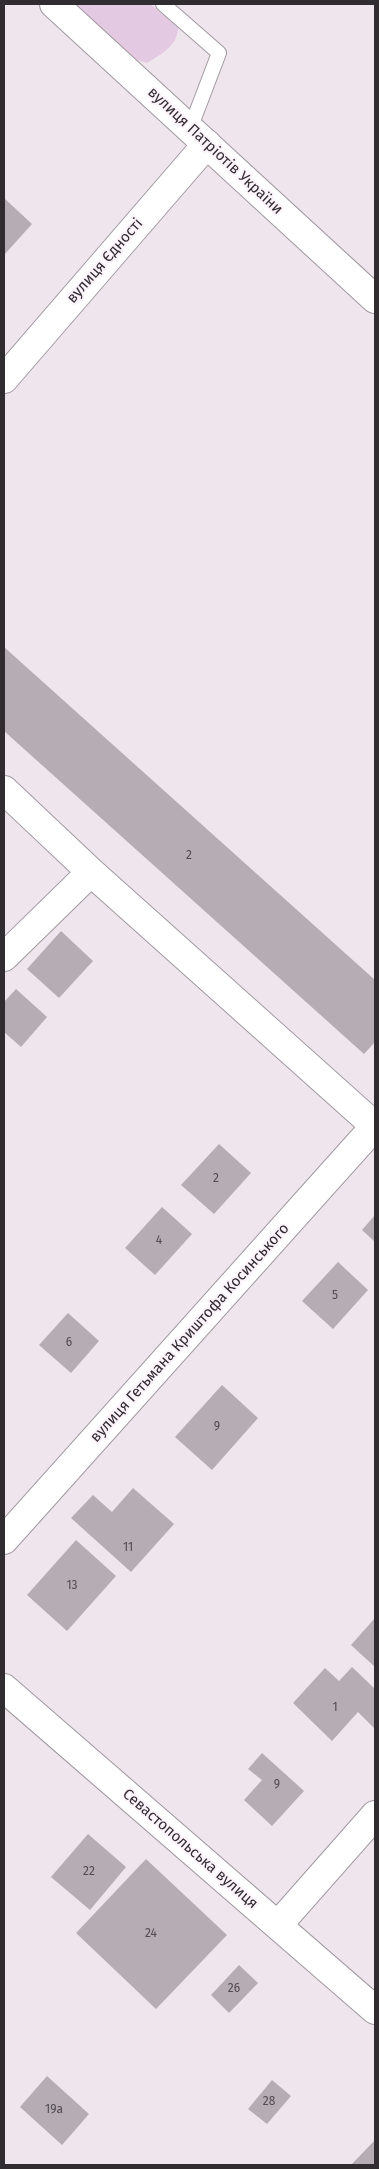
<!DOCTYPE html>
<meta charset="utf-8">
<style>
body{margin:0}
#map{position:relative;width:379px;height:2169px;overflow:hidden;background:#eee5ed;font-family:"Fira Sans",sans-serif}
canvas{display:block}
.frame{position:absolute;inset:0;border:5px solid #302c2f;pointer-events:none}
</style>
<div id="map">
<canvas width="379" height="2169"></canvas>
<div class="frame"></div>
</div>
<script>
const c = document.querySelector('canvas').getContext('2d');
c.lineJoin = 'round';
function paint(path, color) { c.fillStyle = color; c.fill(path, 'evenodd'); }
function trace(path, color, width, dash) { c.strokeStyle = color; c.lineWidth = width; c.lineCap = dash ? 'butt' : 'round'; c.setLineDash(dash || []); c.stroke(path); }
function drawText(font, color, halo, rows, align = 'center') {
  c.font = font + ' "Fira Sans",sans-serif'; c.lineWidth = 4; c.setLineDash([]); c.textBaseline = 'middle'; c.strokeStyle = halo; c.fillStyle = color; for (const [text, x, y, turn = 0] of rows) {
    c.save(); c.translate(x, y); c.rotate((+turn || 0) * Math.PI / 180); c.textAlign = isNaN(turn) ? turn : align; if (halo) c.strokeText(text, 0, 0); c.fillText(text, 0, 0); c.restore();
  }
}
const green = new Path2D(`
 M73,4H150L178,27C178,46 161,54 147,63L137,60Z`);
const building = new Path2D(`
 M4,198L32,224L4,255Z
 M4,647L375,980V1042L364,1054L4,731Z
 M61,931L93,961L59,998L27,969Z
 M16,989L47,1017L21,1047L4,1032V1002Z
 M219,1144L251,1173L214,1214L181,1185Z
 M162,1207L192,1234L155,1275L125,1248Z
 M375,1215V1242L362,1230Z
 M338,1262L368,1290L333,1329L302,1301Z
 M68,1313L99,1341L71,1373L39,1345Z
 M222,1385L258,1418L212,1470L175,1437Z
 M133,1488L174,1524L131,1572L71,1518L93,1495L112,1512Z
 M76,1540L116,1576L67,1631L27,1595Z
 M375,1618V1667L351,1645Z
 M352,1667L375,1689V1729L358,1712L332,1741L293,1703L325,1668L339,1681Z
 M262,1753L304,1791L272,1826L244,1800L262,1780L248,1769Z
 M88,1834L126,1867L90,1910L51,1877Z
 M146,1859L227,1935L156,2009L76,1933Z
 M239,1965L258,1983L229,2013L211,1995Z
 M47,2076L89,2114L62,2145L20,2107Z
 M272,2080L291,2096L267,2124L248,2109Z
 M375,2140V2165H351Z`);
const service = new Path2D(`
 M163,4L219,53L190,129`);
const minor = new Path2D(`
 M4,379L207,144
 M4,790L91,872L375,1126
 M4,957L91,872
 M4,1540L375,1126
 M4,1688L375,2010
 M278,1925L375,1815`);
const secondary = new Path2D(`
 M54,4L375,299`);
const numberNames = [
 ["2",189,856],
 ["2",216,1179],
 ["4",159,1241],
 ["5",335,1296],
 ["6",69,1343],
 ["9",217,1427],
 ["11",128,1548],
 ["13",72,1586],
 ["1",335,1708],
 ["9",277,1785],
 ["22",89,1872],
 ["24",151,1934],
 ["26",234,1989],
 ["28",269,2102],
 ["19а",54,2110]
];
const streetNames = [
 ["вулиця Патріотів України",215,151,43],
 ["вулиця Єдності",105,261,-49],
 ["вулиця Гетьмана Криштофа Косинського",190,1333,-48],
 ["Севастопольська вулиця",190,1849,41]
];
paint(green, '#e3c9e1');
paint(building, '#b5acb4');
trace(service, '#a199a1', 16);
trace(minor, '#a199a1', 30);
trace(secondary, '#a199a1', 30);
trace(service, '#fff', 14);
trace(minor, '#fff', 28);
trace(secondary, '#fff', 28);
drawText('12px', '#514c50', null, numberNames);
drawText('15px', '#302c2f', '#fbf2fa', streetNames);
</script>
